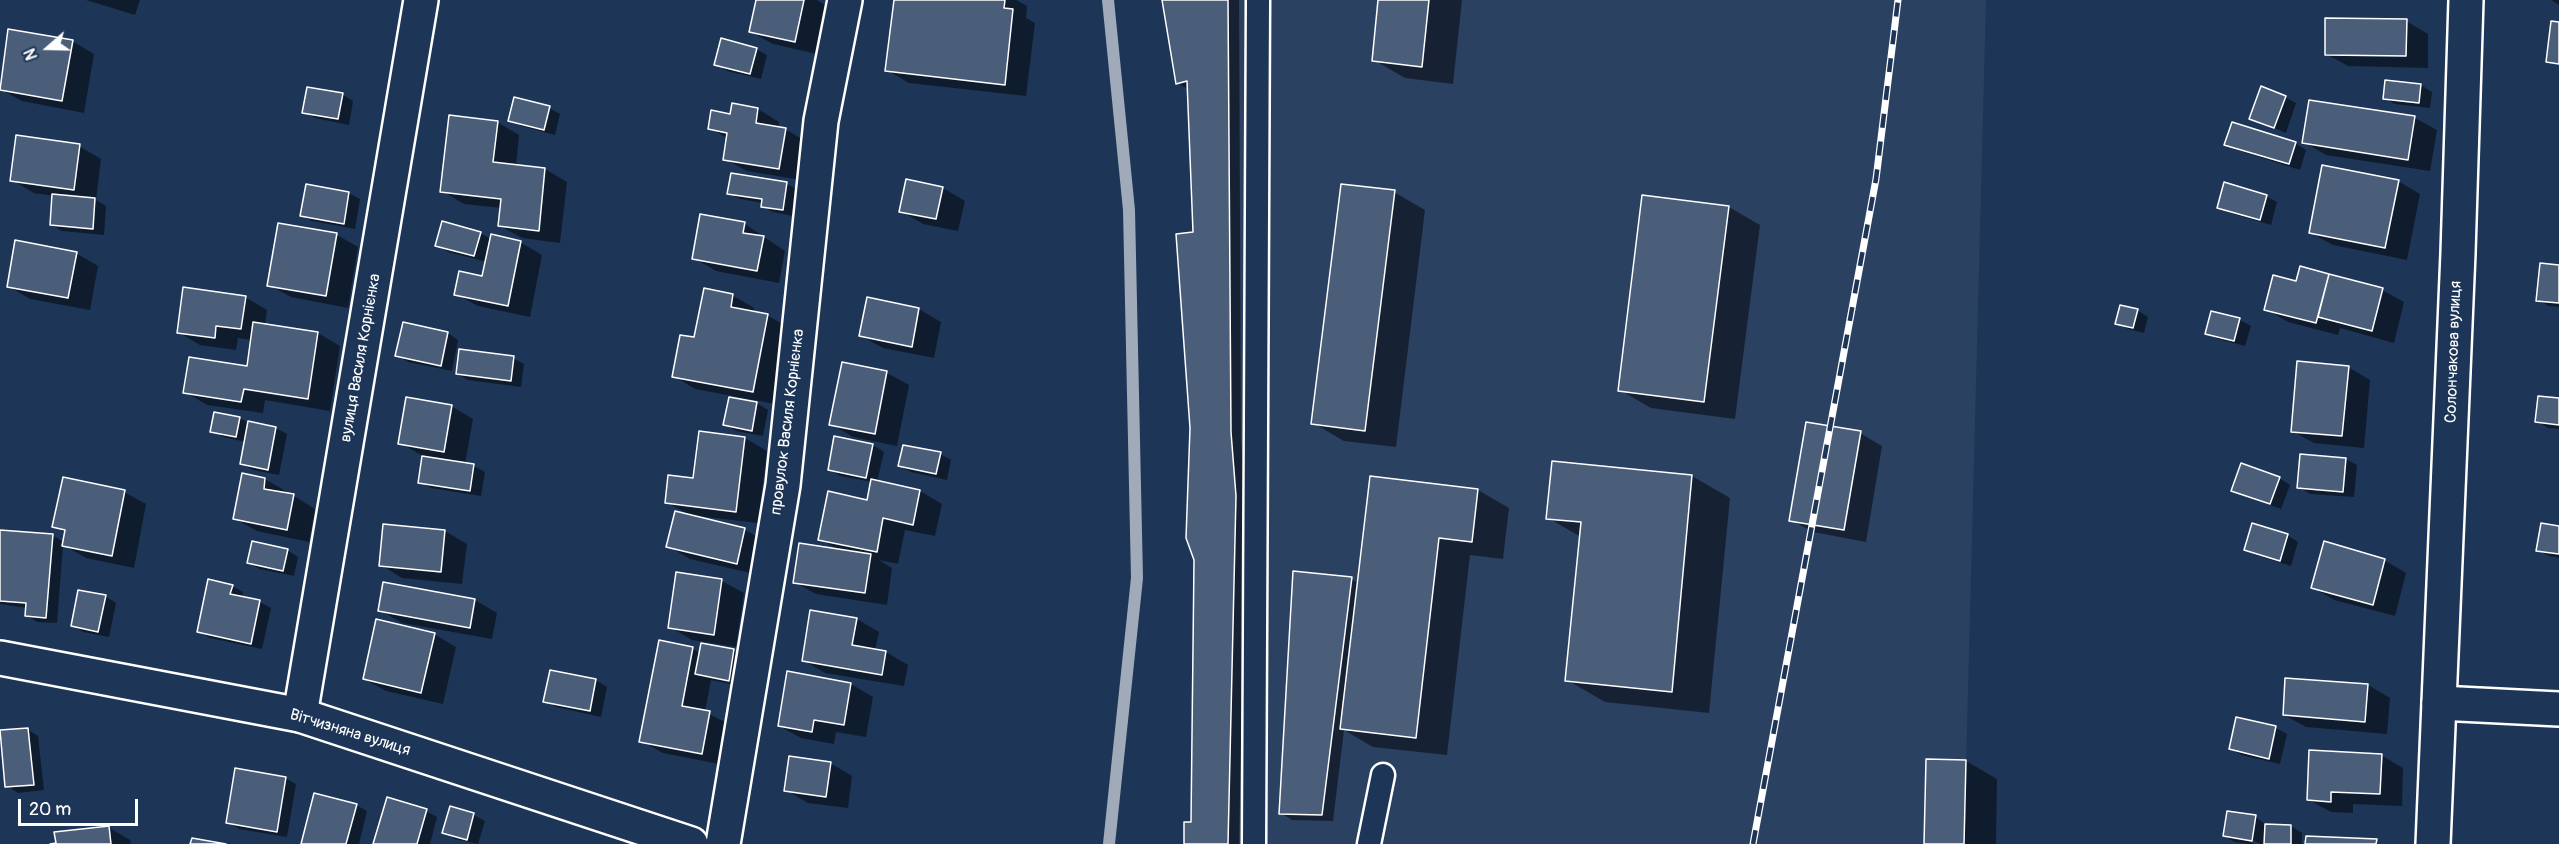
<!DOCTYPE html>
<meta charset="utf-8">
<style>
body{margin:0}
#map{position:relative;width:2559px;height:844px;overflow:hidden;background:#1d3557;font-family:Pangolin,sans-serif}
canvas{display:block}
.north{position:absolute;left:18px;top:18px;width:60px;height:60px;-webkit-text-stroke:4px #1d3557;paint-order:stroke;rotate:250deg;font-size:16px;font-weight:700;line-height:24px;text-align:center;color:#fff}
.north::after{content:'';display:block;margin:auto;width:21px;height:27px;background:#fff;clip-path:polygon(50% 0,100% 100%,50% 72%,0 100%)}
.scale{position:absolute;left:18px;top:799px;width:120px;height:27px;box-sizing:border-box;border:3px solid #fff;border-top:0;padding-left:8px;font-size:18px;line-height:21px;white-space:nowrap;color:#fff;-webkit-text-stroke:4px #1d3557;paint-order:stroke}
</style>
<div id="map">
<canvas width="2559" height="844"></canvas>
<div class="north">N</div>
<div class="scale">20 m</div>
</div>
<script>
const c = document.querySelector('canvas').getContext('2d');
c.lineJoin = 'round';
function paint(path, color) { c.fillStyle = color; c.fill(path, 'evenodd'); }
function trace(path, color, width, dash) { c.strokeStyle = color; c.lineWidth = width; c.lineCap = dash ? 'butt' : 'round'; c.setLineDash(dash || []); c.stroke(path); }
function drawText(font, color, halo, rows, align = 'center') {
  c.font = font + ' Pangolin,sans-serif'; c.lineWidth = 4.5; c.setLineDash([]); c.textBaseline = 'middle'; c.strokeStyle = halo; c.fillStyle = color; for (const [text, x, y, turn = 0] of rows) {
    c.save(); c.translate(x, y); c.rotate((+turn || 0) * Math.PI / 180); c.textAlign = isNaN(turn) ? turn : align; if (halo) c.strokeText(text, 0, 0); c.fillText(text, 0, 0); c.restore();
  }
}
const built = new Path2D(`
 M1162,0H1986L1964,844H1184V822L1191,821L1194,560L1186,538L1190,428L1193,232L1187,82L1176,84Z`);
const shadow = new Path2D(`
 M86,0H140L135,15Z
 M757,0H817L827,6L817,54L773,44L751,32Z
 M895,0H1016L1027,6L1026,18L1035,23L1026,96L909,83L887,70Z
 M1163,0H1239L1241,439L1246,503L1239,844H1185L1193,823L1196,559L1192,428L1194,234L1188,89L1177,83Z
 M1380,0H1462L1453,84L1405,78L1374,60Z
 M2551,0H2559V5Z
 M2406,21L2428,34V68L2348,66L2326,54Z
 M10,30L72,41L94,54L84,113L22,101L0,89Z
 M756,49L767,55L761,79L727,71L716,64Z
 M2421,85L2432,92L2430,108L2395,104L2384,98Z
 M342,94L353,101L349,125L315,118L304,112Z
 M2285,97L2296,103L2286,133L2251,118Z
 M549,108L560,114L555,135L521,126L510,120Z
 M758,109L779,122L778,128L785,129L807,142L801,180L747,171L725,159L728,139L710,128L732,115Z
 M2415,118L2437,130L2430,171L2326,155L2304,142Z
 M497,122L519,135L516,166L545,169L567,182L560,243L522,238L500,226L501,208L464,204L442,191Z
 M2295,143L2306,150L2300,170L2237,150L2226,144Z
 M79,146L101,159L96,200L106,206L104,235L62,231L51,225L54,196L34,193L12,180Z
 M2398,181L2420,194L2407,260L2333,245L2311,233Z
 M787,184L798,190L793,216L773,212L762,206L763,203L740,199L729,193Z
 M307,185L349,193L360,199L355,229L312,221L301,215Z
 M943,188L965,201L958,231L923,224L901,211Z
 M1394,192L1425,210L1396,447L1344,441L1313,423Z
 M2266,196L2277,202L2271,225L2230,213L2219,207Z
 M1729,207L1760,225L1735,419L1651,408L1620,390Z
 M702,216L745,224L785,251L779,283L716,271L694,258Z
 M480,233L491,239L520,242L542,255L530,317L478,306L456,294L483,278L487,262L448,252L437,245Z
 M337,235L358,247L348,308L291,297L269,285Z
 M76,253L98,266L90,310L30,299L8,286Z
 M2559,266V307L2549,306L2538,300Z
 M2301,268L2382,290L2404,302L2394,343L2340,328L2338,335L2288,322L2266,309L2297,283Z
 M732,295L754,308V313L767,315L789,328L775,404L695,389L674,376L696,339Z
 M245,297L267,310L265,325L318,333L340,346L330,411L265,400L263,413L207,405L185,392L248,368L252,340L238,338L236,350L200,345L178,332Z
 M868,299L919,309L941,322L934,358L883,348L861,336Z
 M2137,310L2148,317L2144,333L2128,329L2117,323Z
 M2213,313L2240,320L2251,326L2245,346L2218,339L2207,333Z
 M448,333L458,340L452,371L408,362L397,355Z
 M513,358L524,364L521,387L468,380L457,374Z
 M2348,367L2370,380L2364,448L2314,443L2292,431Z
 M887,373L909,385L897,446L853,437L831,424Z
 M730,398L757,403L768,410L763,436L736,431L725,424Z
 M2559,399V429L2548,428L2537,421Z
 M451,406L473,419L465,464L474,466L485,472L481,496L431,488L420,482L423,456L400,443Z
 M240,418L250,424L276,428L287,434L279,475L253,470L242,464L246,442L223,437L212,431Z
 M1860,433L1882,446L1866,542L1813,532L1791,520Z
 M745,438L767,451L758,523L698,516V518L745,530L767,542L759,575L690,559L668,546L688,514L666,502Z
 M836,438L873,445L884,452L877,482L920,491L942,504L935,536L905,530L898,564L879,560L892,568L887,605L816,594L794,582L840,551L820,539L868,501L872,482L840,476L829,469Z
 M940,454L951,460L947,480L911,472L900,466Z
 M2346,459L2357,465L2354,497L2310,494L2299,487Z
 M1553,463L1692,476L1730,498L1709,713L1605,702L1567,680L1581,537L1548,518Z
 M2279,478L2290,485L2281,509L2244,496L2233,490Z
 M265,479L287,492L286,495L294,496L315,509L309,542L257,531L235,519Z
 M1478,490L1509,508L1503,559L1470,555L1447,755L1373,747L1344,730L1333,821L1292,820L1281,813L1351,579L1359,583Z
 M124,492L146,504L134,568L86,558L63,545L57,623L37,622L26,615L27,608L0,604V531L52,535L64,542L66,533L54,526Z
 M2559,528V558L2549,556L2538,550Z
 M445,531L467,544L462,584L402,578L381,565Z
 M2287,535L2298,542L2291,566L2256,555L2246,549Z
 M287,550L298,557L294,576L259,569L248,562Z
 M2384,560L2406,573L2395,616L2334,600L2312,587Z
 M722,581L744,593L736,647L692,640L670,627Z
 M232,586L243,592L242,598L260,602L271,608L262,649L210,638L199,632Z
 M105,596L116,603L109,637L83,632L72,625Z
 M475,600L497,613L492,639L402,623L380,610Z
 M811,612L857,619L879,632L875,651L886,652L908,665L904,686L825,673L803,660Z
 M434,634L456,647L443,704L386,691L364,679Z
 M702,645L734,651L745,657L740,686L711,680L705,712L731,725L724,765L663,753L641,741L692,648L700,653Z
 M551,671L596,680L607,687L601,717L556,707L545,701Z
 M851,684L873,697L866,737L836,732L834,744L801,738L779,726Z
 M2368,685L2390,698L2387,734L2306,727L2284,715Z
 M2276,728L2287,734L2280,764L2241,755L2230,748Z
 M27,729L38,736L44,790L18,793L7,786Z
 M2381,755L2403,768L2402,806L2353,804V813L2331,812L2309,800Z
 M1966,761L1997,779L1996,844H1925Z
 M830,763L852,776L848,808L808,803L786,790Z
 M285,778L296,784L287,837L239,829L228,822Z
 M356,805L367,811L359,844H302Z
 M451,808L474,815L485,821L478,844L455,839L444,832Z
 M426,811L437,817L430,844H374Z
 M2256,817L2266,825L2291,826L2302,833V844H2260L2246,836L2245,838L2254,844H2248L2235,842L2224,836Z
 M108,827L130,840L131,844H57Z`);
const stream = new Path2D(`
 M1108,0L1129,210L1137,578L1109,844`);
const building = new Path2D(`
 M756,0H804L795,42L749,32Z
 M894,0H1005L1004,8L1013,9L1005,85L885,71Z
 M1162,0H1228L1231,432L1236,496L1228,844H1184V822H1191L1194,560L1186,538L1190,428L1176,234L1193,232L1187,81L1176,84Z
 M1378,0H1429L1422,67L1372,61Z
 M2325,18L2407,19L2406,56L2325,55Z
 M2551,21L2559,22V64L2546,62Z
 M8,29L73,40L62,101L0,90Z
 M721,38L757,48L750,74L714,65Z
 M2385,80L2421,84L2419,103L2383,99Z
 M2261,86L2286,96L2274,128L2249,119Z
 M307,87L343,93L338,119L302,113Z
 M514,97L550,106L544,130L508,121Z
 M2309,100L2415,116L2408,160L2302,143Z
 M732,103L758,108L756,123L786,128L779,169L723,160L727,133L708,129L711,110L730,114Z
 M449,115L498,121L493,162L545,168L539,231L498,226L501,199L440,192Z
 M2232,122L2296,142L2289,164L2224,145Z
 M16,135L80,144L74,190L10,181Z
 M2322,165L2399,180L2385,248L2309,233Z
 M731,173L787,182L783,210L761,207L762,199L727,194Z
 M906,179L943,187L936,219L899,212Z
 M2224,182L2267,195L2260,220L2217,208Z
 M306,184L349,192L344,224L300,216Z
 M1341,184L1395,190L1365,431L1311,424Z
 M52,194L95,198L93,229L50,225Z
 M1642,195L1729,206L1704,402L1618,391Z
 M700,214L745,222L743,233L764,236L757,271L692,259Z
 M442,221L481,232L474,256L435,246Z
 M278,223L337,233L326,296L267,286Z
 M491,234L521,241L508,306L454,295L459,271L482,276Z
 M15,240L77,252L68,298L7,287Z
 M2540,263L2559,265V303L2536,301Z
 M2300,266L2329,274L2316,323L2264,310L2273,275L2296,281Z
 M2329,274L2383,288L2372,331L2318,317Z
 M183,287L246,296L241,329L216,326L215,338L177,333Z
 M704,288L733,294L731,307L768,314L753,392L672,377L680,335L694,337Z
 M867,297L919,308L912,347L859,336Z
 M2120,305L2138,309L2133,328L2115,324Z
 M2211,311L2240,318L2234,341L2205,334Z
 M253,322L318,332L308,399L244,389L241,402L183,393L189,357L247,366Z
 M403,322L448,332L441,366L395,356Z
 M459,349L514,356L511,381L456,374Z
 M2297,361L2349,366L2342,436L2291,432Z
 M842,362L887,371L875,434L829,425Z
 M2538,396L2559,398V425L2535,422Z
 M406,397L452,405L444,452L398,444Z
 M729,397L757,402L752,431L723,425Z
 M214,412L240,417L236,437L210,432Z
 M248,421L276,427L268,470L240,464Z
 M1806,422L1861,431L1844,530L1789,521Z
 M699,431L745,437L736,512L665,503L668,475L693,478Z
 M834,436L873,444L866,478L828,470Z
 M903,445L941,452L936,474L898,466Z
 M2300,454L2346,458L2343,492L2297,488Z
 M422,456L474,464L470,491L418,483Z
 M1552,461L1692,475L1672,692L1565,681L1581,522L1546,519Z
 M2241,463L2280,477L2270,504L2231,491Z
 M242,473L265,478L264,489L294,494L287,530L233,519Z
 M1370,476L1478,489L1472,542L1439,538L1416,738L1340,729Z
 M63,477L125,490L112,556L62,546L65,530L52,527Z
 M871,479L920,490L913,525L883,518L877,552L818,540L828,491L867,500Z
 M675,511L745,528L737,564L666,547Z
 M2252,523L2288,534L2280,561L2244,550Z
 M2541,523L2559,526V554L2536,551Z
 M383,524L445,530L441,572L379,566Z
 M0,530L53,534L46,618L25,616L26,603L0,601Z
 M252,541L288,549L283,571L247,563Z
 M2324,541L2385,559L2373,605L2311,588Z
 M799,543L871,554L865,593L793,583Z
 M1293,571L1352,577L1322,815L1279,814Z
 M676,572L722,579L714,635L668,628Z
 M208,579L233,585L230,594L260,600L251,644L197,632Z
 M383,582L475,599L470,628L378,611Z
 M78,590L106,595L98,632L71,626Z
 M810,610L857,618L852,645L886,651L882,675L802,661Z
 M376,619L435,633L421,693L363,679Z
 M659,640L693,647L682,706L710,711L702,754L639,742Z
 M701,643L734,649L729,681L695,674Z
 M550,670L596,679L590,711L543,702Z
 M787,671L851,683L844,725L814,720L812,732L778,726Z
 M2285,678L2368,684L2365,722L2283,715Z
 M2236,717L2276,726L2269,759L2229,749Z
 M28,728L34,785L5,787L0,730Z
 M2309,750L2382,754L2380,794L2331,792V802L2307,800Z
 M789,756L831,762L826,797L784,791Z
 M1926,759L1966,760L1964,844H1924Z
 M235,768L286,777L277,832L226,823Z
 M314,793L357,804L346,844H301Z
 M387,797L427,809L417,844H373Z
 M450,806L474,813L467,840L442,833Z
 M2227,811L2256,815L2252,841L2223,836Z
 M2265,824L2291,825V844H2264Z
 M109,826L111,844H50L56,843L54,832Z
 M2306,836L2377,839L2376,844H2305Z
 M192,838L226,844H190Z`);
const lane = new Path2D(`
 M1254,844L1258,0
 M1369,844L1383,775`);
const street = new Path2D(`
 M2439,703L2559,709
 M300,715L421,0
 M723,844L783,485L821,121L845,0`);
const secondary = new Path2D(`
 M0,658L300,715L691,844
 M2433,844L2458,253L2466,0`);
const rail = new Path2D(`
 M1753,844L1876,179L1898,0`);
const streetNames = [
 ["Солончакова вулиця",2454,352,-88],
 ["вулиця Василя Корнієнка",361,358,-80],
 ["провулок Василя Корнієнка",788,422,-83],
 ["Вітчизняна вулиця",350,733,17]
];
paint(built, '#2a4161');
paint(shadow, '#0007');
trace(stream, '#a0aab8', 12);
paint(building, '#4a5d79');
trace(building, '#fff', 1.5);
trace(lane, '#fff', 27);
trace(street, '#fff', 38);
trace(secondary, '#fff', 38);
trace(lane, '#1d3557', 22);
trace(street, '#1d3557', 33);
trace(secondary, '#1d3557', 33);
trace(rail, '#fff', 7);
trace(rail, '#1d3557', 4.5, [14]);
drawText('16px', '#fff', '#1d3557', streetNames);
</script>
